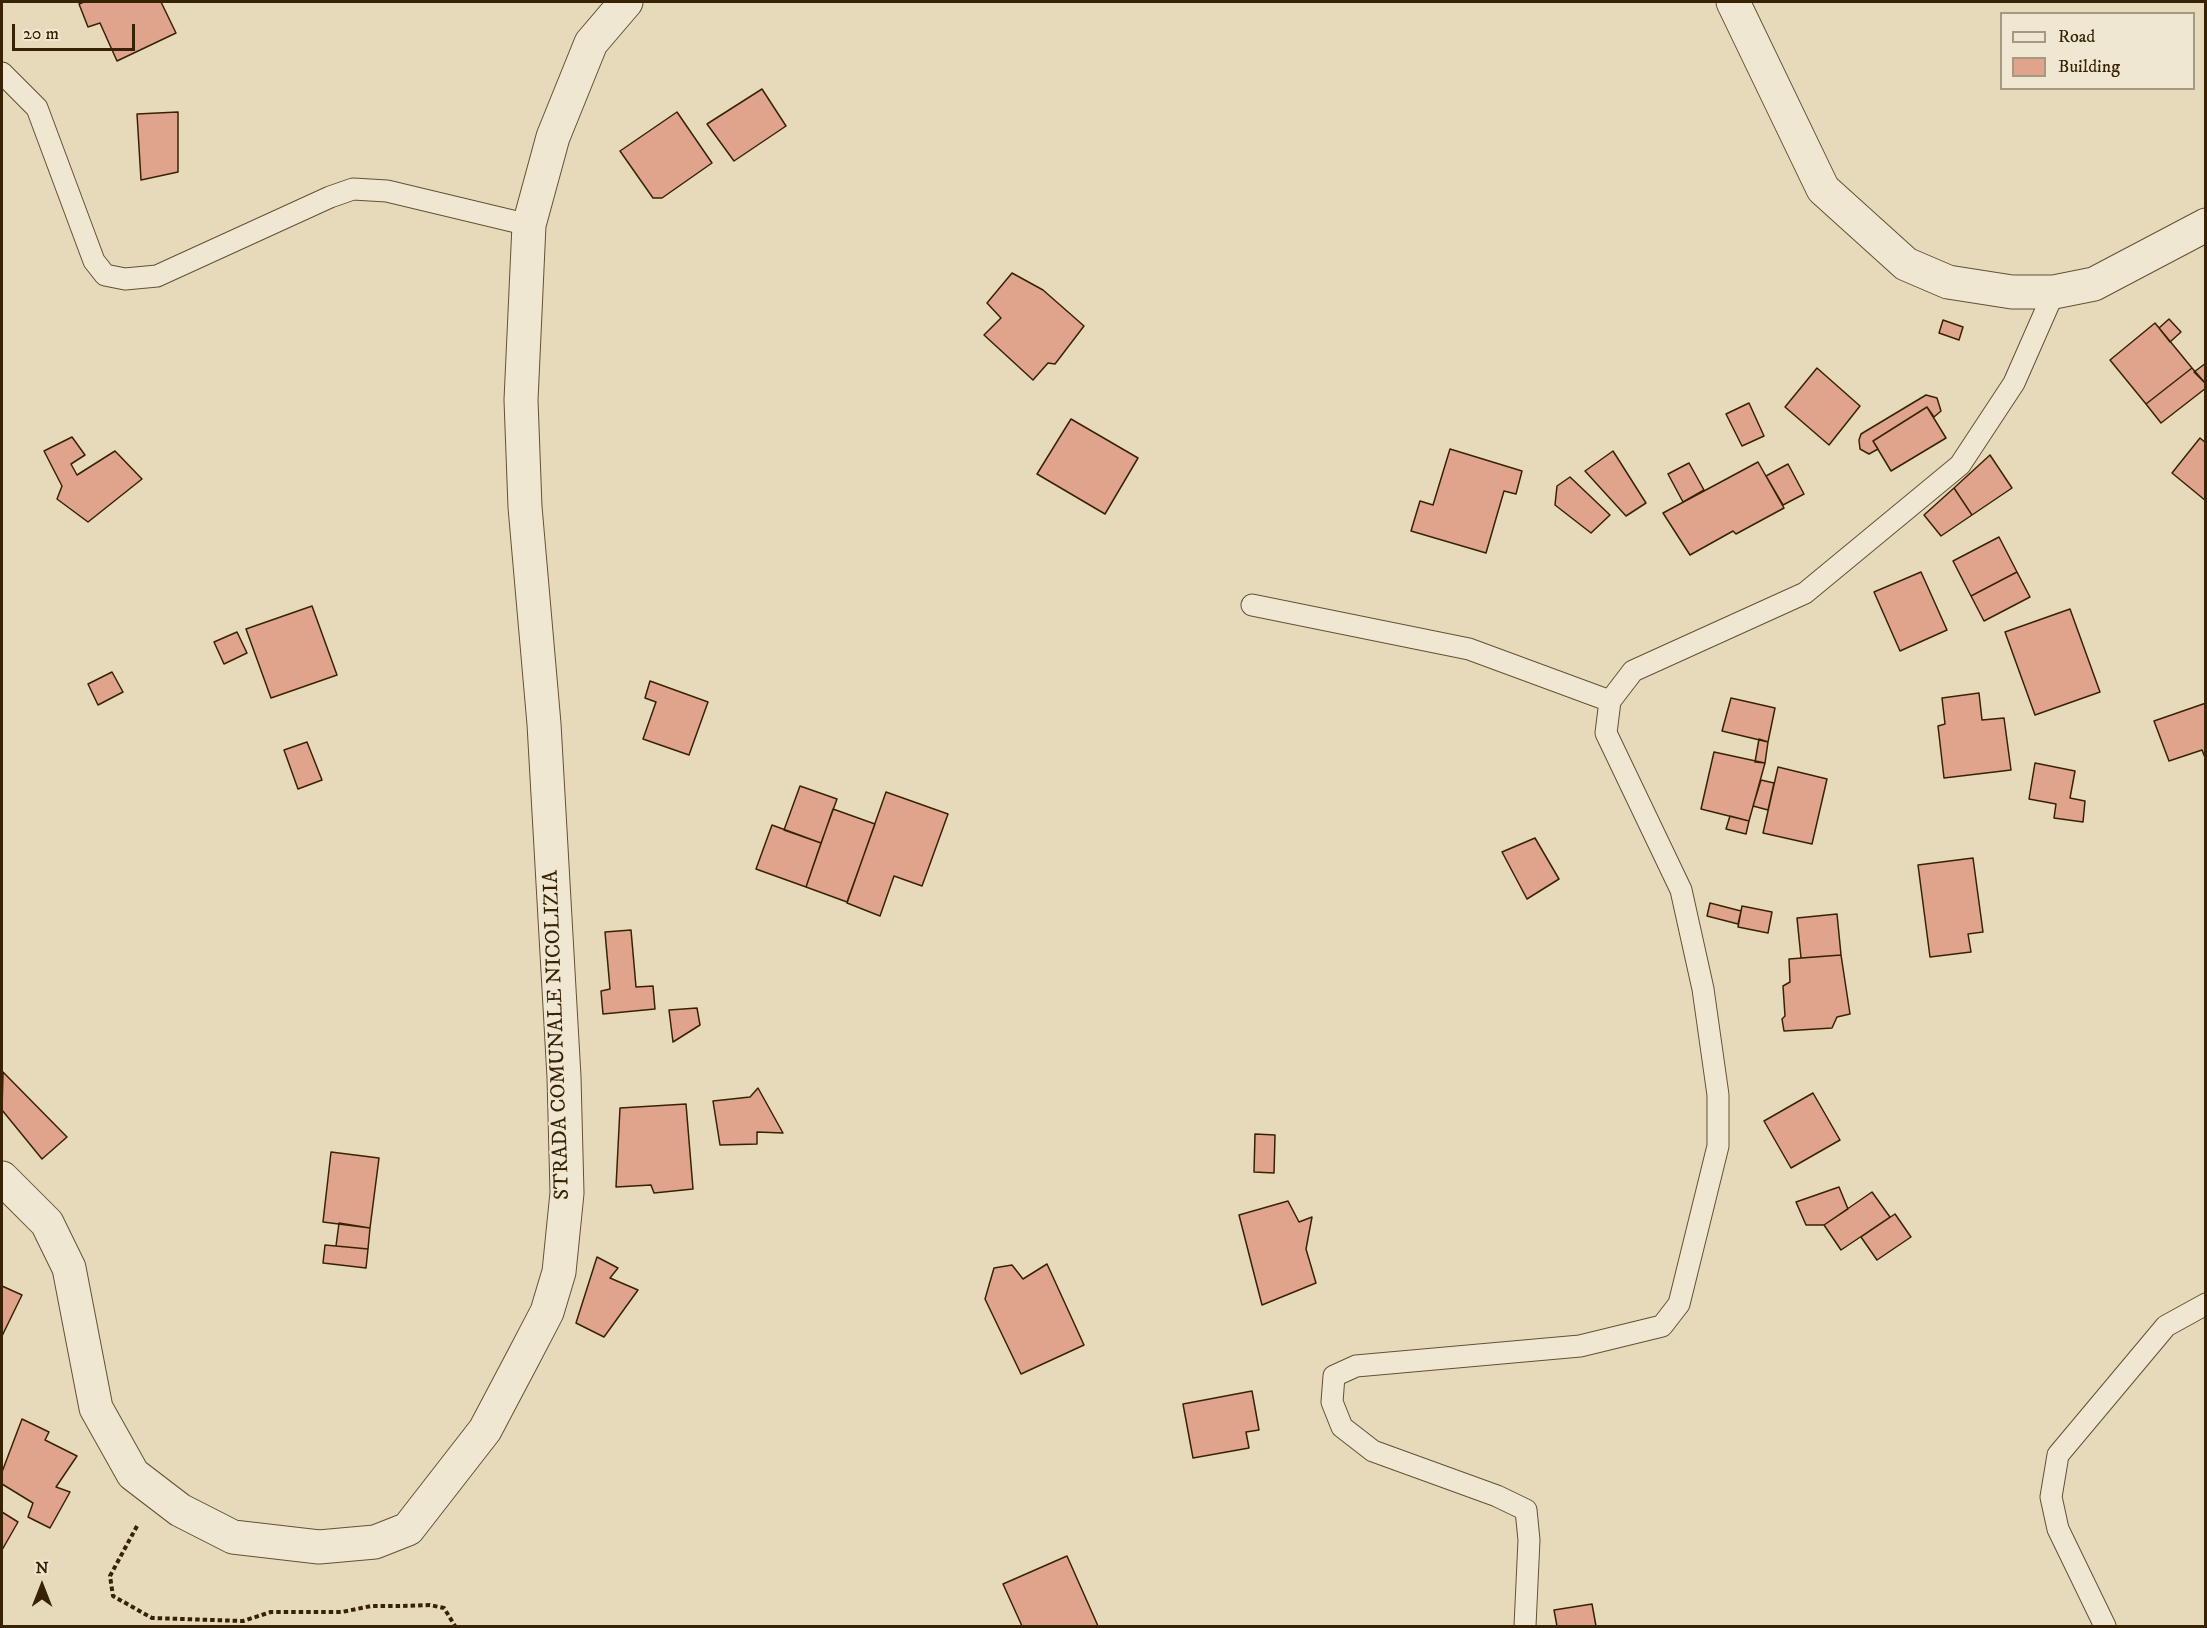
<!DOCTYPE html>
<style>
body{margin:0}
#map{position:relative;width:2207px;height:1628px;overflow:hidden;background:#e7daba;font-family:"IM FELL DW Pica",serif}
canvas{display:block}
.frame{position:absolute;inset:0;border:3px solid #372304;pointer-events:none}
.legend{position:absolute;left:2000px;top:12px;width:195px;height:78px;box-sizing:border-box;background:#efe7d2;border:2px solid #a59980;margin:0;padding:8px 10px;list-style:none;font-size:18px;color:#372304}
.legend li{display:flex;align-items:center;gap:12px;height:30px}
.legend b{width:30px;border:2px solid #a59980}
.north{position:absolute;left:12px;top:1556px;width:60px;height:60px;-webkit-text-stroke:4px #efe7d2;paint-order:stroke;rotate:0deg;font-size:16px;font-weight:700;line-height:24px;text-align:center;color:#372304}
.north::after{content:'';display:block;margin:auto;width:21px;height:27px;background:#372304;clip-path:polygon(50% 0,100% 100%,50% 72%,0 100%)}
.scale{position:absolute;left:12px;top:24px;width:123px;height:27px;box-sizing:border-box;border:3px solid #372304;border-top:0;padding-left:8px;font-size:18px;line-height:21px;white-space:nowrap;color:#372304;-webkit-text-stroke:4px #efe7d2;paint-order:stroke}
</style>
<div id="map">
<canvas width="2207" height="1628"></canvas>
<div class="frame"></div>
<ul class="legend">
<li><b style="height:8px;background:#efe7d2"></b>Road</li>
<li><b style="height:16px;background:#e0a48d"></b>Building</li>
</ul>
<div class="north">N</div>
<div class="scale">20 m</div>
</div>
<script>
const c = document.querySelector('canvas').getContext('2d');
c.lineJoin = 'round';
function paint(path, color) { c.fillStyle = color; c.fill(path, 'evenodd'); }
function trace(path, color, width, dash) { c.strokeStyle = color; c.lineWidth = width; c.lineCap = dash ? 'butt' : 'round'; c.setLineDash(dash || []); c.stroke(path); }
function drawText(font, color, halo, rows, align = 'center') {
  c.font = font + ' "IM FELL DW Pica",serif'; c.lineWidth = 4.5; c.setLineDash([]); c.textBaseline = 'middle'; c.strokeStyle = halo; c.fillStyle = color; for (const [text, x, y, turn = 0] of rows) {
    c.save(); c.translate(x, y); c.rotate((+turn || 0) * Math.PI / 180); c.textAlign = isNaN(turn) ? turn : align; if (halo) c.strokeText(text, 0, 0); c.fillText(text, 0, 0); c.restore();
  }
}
const building = new Path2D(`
 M84,2H161L176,33L117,61L100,23L88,27L79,4Z
 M762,89L786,126L734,161L707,124Z
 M178,112V172L141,180L137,114Z
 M677,112L712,163L662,198H653L620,151Z
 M1012,273L1043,290L1084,326L1055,364L1048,363L1033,380L984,335L1001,318L987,303Z
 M2169,319L2181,332L2170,342L2159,328Z
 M1943,320L1963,327L1959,340L1939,333Z
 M2155,323L2192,368L2146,404L2110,360Z
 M2206,363V384L2194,372Z
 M1817,368L1860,406L1829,445L1785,407Z
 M2192,368L2206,384V388L2161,423L2146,404Z
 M1926,395L1937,398L1941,411L1934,417L1927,407L1873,441L1878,449L1869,454L1860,449L1859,440L1861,434Z
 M1749,403L1764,436L1742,446L1726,414Z
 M1927,407L1946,438L1891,471L1873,441Z
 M1071,419L1138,458L1105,514L1037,474Z
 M72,437L85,455L71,464L77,475L115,451L142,479L88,522L57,499L62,486L44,451Z
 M2200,438L2206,443V501L2172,473Z
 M1450,449L1522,471L1516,494L1504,491L1486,553L1411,531L1420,501L1433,505Z
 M1613,451L1646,503L1626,516L1585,471Z
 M1990,455L2012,488L1972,515L1954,488Z
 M1758,462L1784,508L1736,534L1733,531L1690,555L1663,513Z
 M1689,463L1704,490L1683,502L1668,474Z
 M1788,464L1804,494L1783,505L1766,476Z
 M1570,477L1610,515L1591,533L1555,505L1557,486Z
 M1954,488L1972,515L1941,536L1924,515Z
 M1999,537L2017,572L1971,596L1953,561Z
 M1921,572L1947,630L1900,651L1874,592Z
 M2017,572L2030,597L1984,621L1971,596Z
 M312,606L337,675L271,698L246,629Z
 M2070,609L2100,692L2035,715L2005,632Z
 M237,632L247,653L224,664L214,642Z
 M112,672L123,692L98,705L88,684Z
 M650,681L708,702L689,755L643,739L656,702L645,698Z
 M1979,693L1982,720L2004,718L2011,770L1944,778L1938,726L1945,724L1942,698Z
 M1731,698L1775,708L1768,742L1722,731Z
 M2206,703V760L2202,750L2169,761L2154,721Z
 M1759,739L1768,742L1765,763L1755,762Z
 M307,742L322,780L298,789L284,750Z
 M1714,752L1765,763L1749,821L1701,809Z
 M2035,763L2075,771L2070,798L2085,801L2083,822L2054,818L2056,804L2029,799Z
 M1778,767L1827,779L1812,844L1763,833Z
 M1761,780L1774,783L1768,810L1753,806Z
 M800,786L837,799L821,843L784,830Z
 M886,792L948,814L922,886L894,876L880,916L847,903Z
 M833,809L875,824L847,902L806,887Z
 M1730,816L1749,821L1746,834L1726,829Z
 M772,825L821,843L806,887L756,869Z
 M1535,838L1559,879L1527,899L1502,852Z
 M1973,858L1983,932L1968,934L1971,952L1930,957L1918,865Z
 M1710,903L1741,911L1738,924L1707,916Z
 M1742,906L1772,912L1768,933L1738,927Z
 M1837,914L1841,955L1801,958L1797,918Z
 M631,930L636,987L653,986L655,1009L603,1014L601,991L610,989L605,932Z
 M1841,955L1850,1014L1837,1017L1832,1028L1784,1031L1782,1019L1785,1016L1783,986L1790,982L1789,959Z
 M697,1008L700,1025L673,1042L669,1010Z
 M3,1072L67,1137L42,1159L2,1110Z
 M758,1088L783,1133L757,1132V1144L720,1145L713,1101L750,1097Z
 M1813,1093L1840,1140L1791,1168L1764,1121Z
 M686,1104L693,1189L654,1193L651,1185L616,1187L620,1108Z
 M1255,1134L1275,1135L1274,1173L1254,1172Z
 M331,1152L379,1158L370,1228L323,1222Z
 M1839,1187L1848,1209L1824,1225H1806L1796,1202Z
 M1872,1192L1890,1217L1841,1250L1824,1225Z
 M1288,1201L1299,1222L1312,1217L1306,1249L1316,1283L1262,1305L1239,1215Z
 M1895,1214L1911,1237L1877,1260L1861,1237Z
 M339,1223L370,1228L368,1249L336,1246Z
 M325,1245L368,1249L366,1268L323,1263Z
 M597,1257L618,1268L610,1278L638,1290L604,1337L576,1323Z
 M1047,1264L1084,1345L1021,1374L985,1299L994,1268L1012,1265L1023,1279Z
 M2,1286L22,1295L2,1336Z
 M1252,1391L1259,1430L1246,1432L1249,1448L1193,1458L1183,1404Z
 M22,1419L49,1432L45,1440L77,1456L56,1487L70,1492L50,1528L28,1517L33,1503L2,1484V1472Z
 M2,1512L18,1522L2,1550Z
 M1067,1556L1098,1626H1022L1003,1584Z
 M1592,1604L1596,1626H1557L1554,1610Z`);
const path = new Path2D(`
 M137,1526L110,1576L113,1596L152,1618L243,1621L271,1612H342L371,1606H400L430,1605L444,1608L455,1626`);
const lane = new Path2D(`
 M2,73L37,108L94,261L105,275L125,279L157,276L330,197L353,189L387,191L529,225
 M1252,605L1469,649L1610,701
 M1525,1626L1529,1540L1526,1510L1497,1496L1373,1451L1342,1427L1332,1402L1334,1376L1356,1366L1580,1346L1662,1326L1679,1304L1718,1146V1095L1703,989L1681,890L1606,733L1610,701L1633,671L1805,593L1960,465L2014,383L2054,292
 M2105,1626L2058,1529L2051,1497L2058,1455L2166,1326L2206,1304`);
const street = new Path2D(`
 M1733,2L1823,189L1906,264L1948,282L2012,292H2054L2094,284L2206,225
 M2,1178L47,1223L69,1268L96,1408L133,1474L180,1510L233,1537L319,1547L375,1542L408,1529L485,1430L523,1358L547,1312L559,1272L567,1193L564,1077L544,724L525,507L521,400L529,225L553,137L591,43L626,2`);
const streetNames = [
 ["STRADA COMUNALE NICOLIZIA",558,1035,-92]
];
paint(building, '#e0a48d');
trace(building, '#372304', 1.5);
trace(lane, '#635132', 23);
trace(street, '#635132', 35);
trace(path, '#372304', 4, [4.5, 3]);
trace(lane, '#efe7d2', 21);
trace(street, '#efe7d2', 33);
drawText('21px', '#372304', '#efe7d2', streetNames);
</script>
